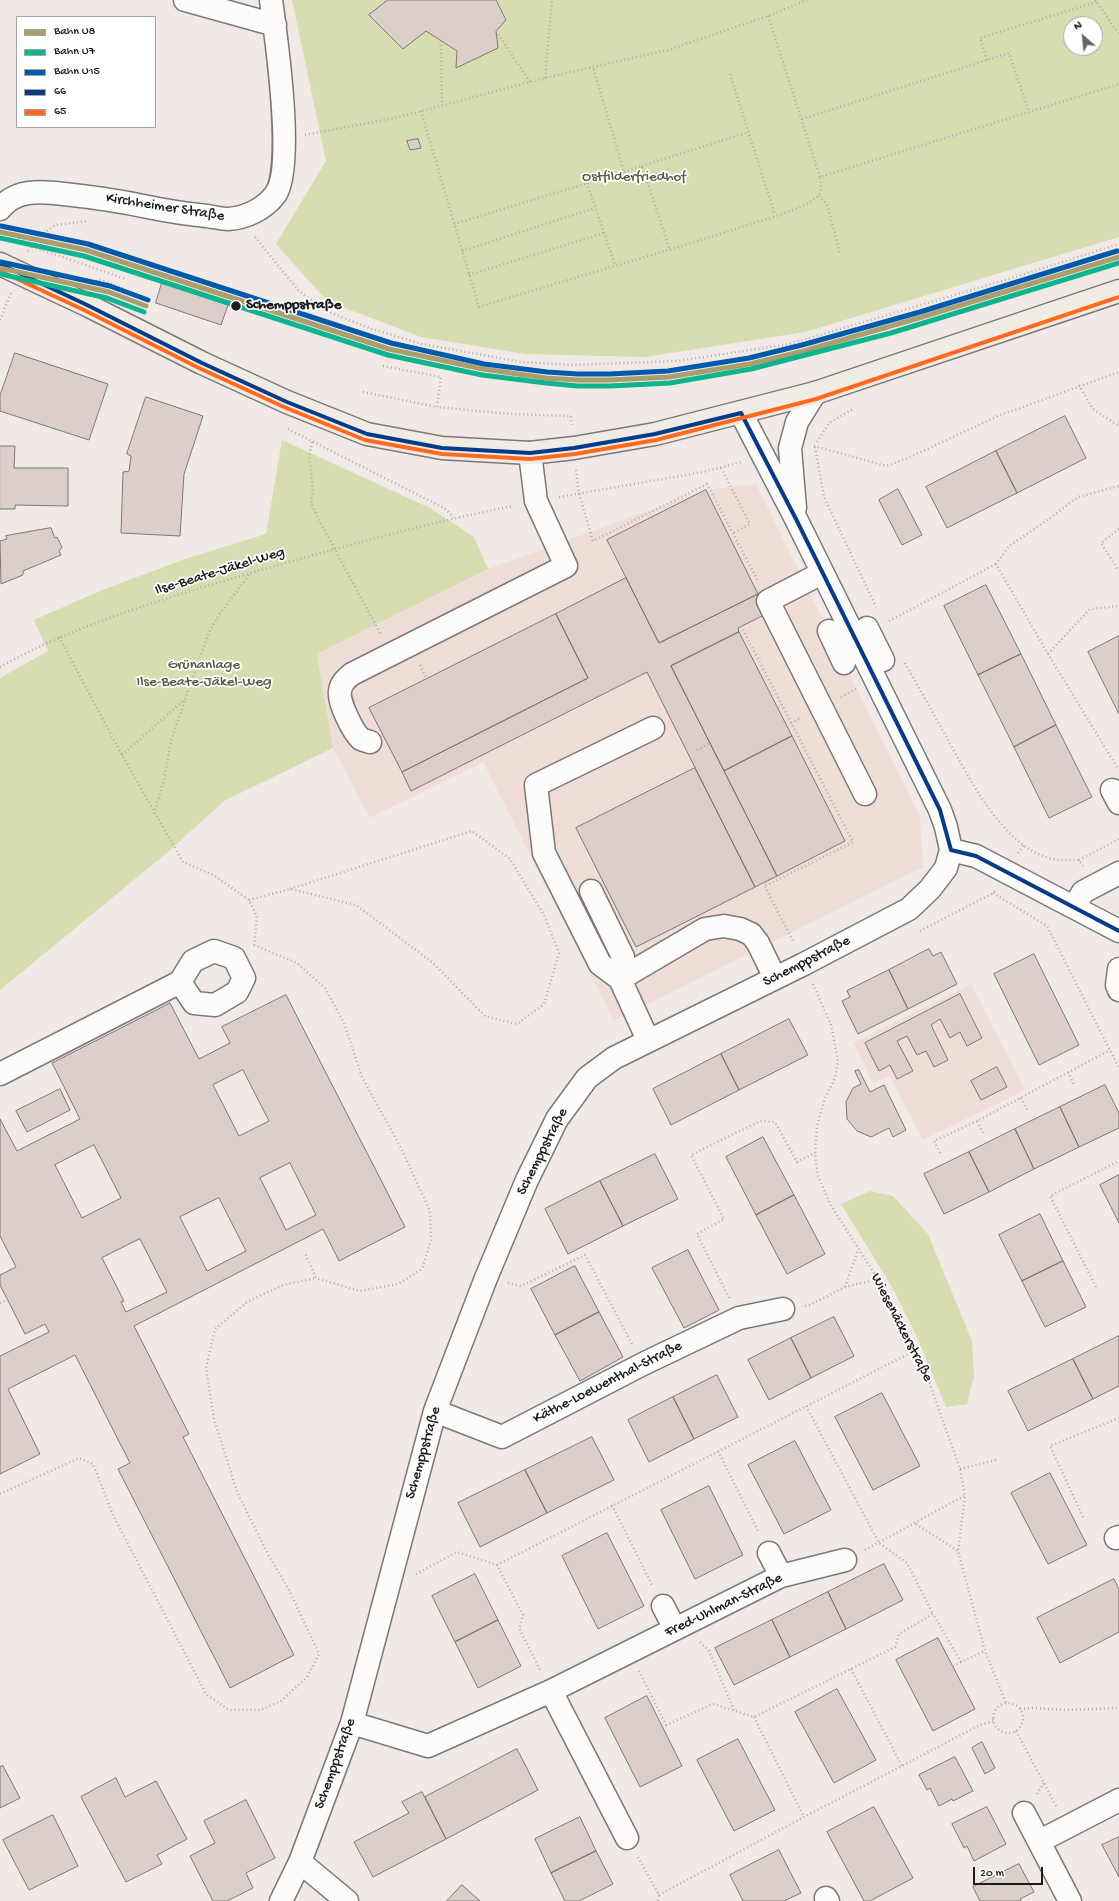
<!DOCTYPE html>
<meta charset="utf-8">
<style>
body{margin:0}
#map{position:relative;width:1119px;height:1901px;overflow:hidden;background:#f1e9e6;font-family:"Gochi Hand",sans-serif}
canvas{display:block}
.legend{position:absolute;left:16px;top:16px;width:140px;height:112px;box-sizing:border-box;background:#fff;border:1px solid #a4a4a4;margin:0;padding:5px 7px;list-style:none;font-size:12px;color:#1c1c1c}
.legend li{display:flex;align-items:center;gap:8px;height:20px}
.legend b{width:20px;border:1px solid #a4a4a4}
.north{position:absolute;left:1063px;top:16px;width:40px;height:40px;box-sizing:border-box;background:#fff;border:1px solid #a4a4a4;border-radius:50%;rotate:333deg;font-size:11px;font-weight:700;line-height:16px;text-align:center;color:#1c1c1c}
.north::after{content:'';display:block;margin:auto;width:14px;height:18px;background:#676463;clip-path:polygon(50% 0,100% 100%,50% 72%,0 100%)}
.scale{position:absolute;left:973px;top:1867px;width:70px;height:18px;box-sizing:border-box;border:2px solid #1c1c1c;border-top:0;padding-left:5px;font-size:12px;line-height:14px;white-space:nowrap;color:#1c1c1c;-webkit-text-stroke:3px #fff;paint-order:stroke}
</style>
<div id="map">
<canvas width="1119" height="1901"></canvas>
<ul class="legend">
<li><b style="height:5px;background:#aa9d6e"></b>Bahn U8</li>
<li><b style="height:5px;background:#0eb48d"></b>Bahn U7</li>
<li><b style="height:5px;background:#005aab"></b>Bahn U15</li>
<li><b style="height:5px;background:#063b88"></b>66</li>
<li><b style="height:5px;background:#ff6a20"></b>65</li>
</ul>
<div class="north">N</div>
<div class="scale">20 m</div>
</div>
<script>
const c = document.querySelector('canvas').getContext('2d');
c.lineJoin = 'round';
function paint(path, color) { c.fillStyle = color; c.fill(path, 'evenodd'); }
function trace(path, color, width, dash) { c.strokeStyle = color; c.lineWidth = width; c.lineCap = dash ? 'butt' : 'round'; c.setLineDash(dash || []); c.stroke(path); }
function drawText(font, color, halo, rows, align = 'center') {
  c.font = font + ' "Gochi Hand",sans-serif'; c.lineWidth = 3.5; c.setLineDash([]); c.textBaseline = 'middle'; c.strokeStyle = halo; c.fillStyle = color; for (const [text, x, y, turn = 0] of rows) {
    c.save(); c.translate(x, y); c.rotate((+turn || 0) * Math.PI / 180); c.textAlign = isNaN(turn) ? turn : align; if (halo) c.strokeText(text, 0, 0); c.fillText(text, 0, 0); c.restore();
  }
}
const built = new Path2D(`
 M756,484L920,817L923,867L614,1021L483,762L370,818L333,748L317,654L488,569L706,490Z
 M971,984L1025,1090L923,1140L890,1076L873,1083L854,1043Z`);
const green = new Path2D(`
 M292,0H1119V237L805,332L645,357L525,354L421,337L327,301L276,244L326,161ZM1071,24H1095V48H1071Z
 M282,440L430,508L474,537L488,569L317,654L333,748L224,801L168,852L0,990V678L48,651L34,620L102,590L188,558L266,534Z
 M870,1191L893,1196L928,1234L972,1341L974,1376L967,1404L946,1407L917,1337L892,1287L841,1204Z`);
const building = new Path2D(`
 M388,0H496L506,20L496,31L498,48L456,68L457,51L426,31L403,49L369,15Z
 M418,139L421,148L410,150L407,141Z
 M162,283L228,305L221,325L156,303Z
 M15,353L108,384L89,440L0,411V396Z
 M146,397L203,416L184,474L180,536L121,533L123,472L129,471L131,456L127,454Z
 M1065,416L1086,458L1017,493L996,451Z
 M0,446H15L14,468H68V506L15,505V509H0Z
 M996,451L1017,493L947,528L926,487Z
 M898,489L922,535L902,545L879,500Z
 M706,490L758,594L659,643L607,540Z
 M51,528L55,538L57,537L62,547L59,551L61,555L23,571V575L1,584L0,541L7,539L6,536Z
 M626,578L659,643L758,594L768,613L738,628L739,632L671,666L777,876L755,887L647,672L411,791L402,772L588,678L556,614Z
 M986,585L1021,654L978,675L944,606Z
 M556,614L588,678L402,772L369,708Z
 M739,632L792,736L724,771L671,666Z
 M1119,636V714L1088,652Z
 M1021,654L1056,725L1014,747L978,675Z
 M1056,725L1092,797L1049,818L1014,747Z
 M792,736L845,841L777,876L724,771Z
 M695,768L755,887L636,947L576,828Z
 M929,949L933,956L941,952L957,984L908,1009L889,970Z
 M1034,954L1079,1045L1039,1065L994,974Z
 M889,970L908,1009L858,1034L842,1001L850,997L847,991Z
 M960,994L982,1038L967,1046L960,1032L950,1038L940,1019L931,1025L948,1060L934,1067L926,1051L917,1055L907,1036L897,1041L913,1071L897,1079L890,1065L879,1071L865,1043Z
 M286,995L405,1227L339,1261L323,1229L134,1326L189,1434L183,1437L294,1655L230,1688L118,1469L130,1463L75,1355L8,1389L40,1454L0,1474V1356L49,1332L45,1324L25,1334L0,1285V1275L16,1267L0,1236V1119L17,1151L80,1119L52,1063L170,1003L199,1059L230,1043L222,1027ZM243,1070L269,1121L239,1136L213,1085ZM94,1145L121,1198L82,1218L55,1165ZM290,1163L316,1215L286,1230L260,1178ZM219,1198L246,1251L207,1271L180,1217ZM140,1239L167,1292L126,1312L121,1302L124,1301L102,1258Z
 M789,1019L808,1055L739,1090L721,1054Z
 M721,1054L739,1090L671,1125L653,1089Z
 M997,1067L1007,1087L981,1100L971,1081Z
 M859,1070L870,1092L884,1085L906,1130L893,1137L889,1128L871,1137L857,1131L847,1119L846,1102L853,1088L861,1084L855,1071Z
 M1105,1085L1119,1113V1128L1079,1147L1060,1107Z
 M60,1089L70,1110L27,1132L16,1111Z
 M1060,1107L1079,1147L1034,1169L1015,1129Z
 M1015,1129L1034,1169L989,1192L969,1152Z
 M763,1137L794,1195L756,1215L726,1157Z
 M969,1152L989,1192L944,1214L924,1174Z
 M655,1154L678,1199L623,1226L600,1181Z
 M1119,1175V1223L1100,1185Z
 M600,1181L623,1226L568,1254L545,1209Z
 M794,1195L825,1254L787,1274L756,1215Z
 M1040,1214L1063,1261L1022,1281L999,1235Z
 M688,1250L719,1310L684,1328L652,1268Z
 M1063,1261L1086,1307L1045,1327L1022,1281Z
 M575,1266L599,1312L555,1335L531,1289Z
 M599,1312L623,1357L580,1381L555,1335Z
 M834,1317L854,1356L811,1378L791,1338Z
 M1119,1336V1386L1093,1399L1073,1359Z
 M791,1338L811,1378L769,1400L748,1360Z
 M1073,1359L1093,1399L1028,1431L1008,1391Z
 M717,1375L738,1417L694,1439L673,1397Z
 M882,1393L920,1466L873,1490L835,1417Z
 M673,1397L694,1439L649,1462L628,1420Z
 M592,1437L614,1480L547,1513L525,1470Z
 M795,1441L831,1510L784,1534L748,1465Z
 M525,1470L547,1513L480,1547L458,1503Z
 M1050,1473L1087,1545L1048,1564L1011,1493Z
 M709,1486L743,1555L695,1579L661,1510Z
 M607,1533L644,1606L598,1629L562,1556Z
 M884,1564L903,1600L846,1629L828,1592Z
 M475,1574L498,1620L455,1642L432,1596Z
 M1114,1579L1119,1589V1632L1060,1663L1037,1618Z
 M828,1592L846,1629L790,1657L772,1620Z
 M498,1620L521,1666L478,1688L455,1642Z
 M772,1620L790,1657L734,1685L715,1648Z
 M938,1638L975,1709L933,1731L896,1660Z
 M837,1689L876,1760L834,1783L795,1712Z
 M647,1696L682,1766L640,1787L605,1718Z
 M738,1739L775,1810L734,1831L697,1760Z
 M982,1742L995,1768L985,1774L972,1748Z
 M517,1749L538,1790L446,1839L425,1797Z
 M955,1757L973,1791L953,1801L952,1799L939,1806L930,1788L927,1790L919,1775Z
 M3,1766L20,1798L0,1808V1767Z
 M116,1778L125,1797L156,1781L187,1839L157,1855L162,1864L126,1882L81,1797Z
 M422,1792L446,1839L373,1877L354,1842L409,1813L402,1802Z
 M246,1800L275,1858L246,1873L253,1888L227,1901H213L190,1856L215,1843L204,1821Z
 M874,1807L913,1878L870,1901H864L827,1832Z
 M987,1807L1006,1844L974,1861L967,1846L964,1848L952,1824Z
 M53,1815L78,1866L29,1890L3,1840Z
 M580,1817L596,1851L551,1873L535,1839Z
 M1119,1837V1877L1102,1845Z
 M779,1850L801,1893L784,1901H743L730,1875Z
 M596,1851L613,1884L579,1901H565L551,1873Z
 M1019,1864L1034,1892L1020,1899L1021,1901H980L973,1887Z
 M462,1885L480,1901H447Z`);
const path = new Path2D(`
 M1095,0L1119,34
 M768,16L820,177
 M496,31L530,82
 M441,41L442,105
 M987,60L980,38L1097,2
 M730,74L775,215
 M545,78L552,0
 M421,111L479,307C566,280 655,255 742,227C761,220 803,210 817,197C823,191 821,184 820,177L1119,84
 M802,119L1009,53L1029,112
 M305,135L395,118L545,78L668,50L768,16L807,0
 M642,166L749,132
 M624,172L642,166L670,250
 M587,183L615,265
 M819,196L827,204L840,254
 M454,224L624,172L593,67
 M10,230L30,246L126,279
 M255,237L298,290L324,310L372,329L422,344L521,362L573,365L678,361L789,344L1012,278L1119,244
 M28,251L37,238L55,225L87,221
 M462,251L595,208
 M469,275L604,233
 M96,285L98,279L123,288
 M0,320L11,293
 M383,366L441,377L437,407L510,414L571,416L572,425
 M1079,385L1093,409L1119,426
 M363,392L437,407
 M288,429L444,508L454,517
 M312,442L309,456L313,490L311,503L319,520L381,635
 M817,442L829,423L853,409
 M814,446L886,466L908,458L998,416L1119,372
 M815,447L824,497L876,607
 M721,468L750,524L733,533
 M576,470L579,494L593,541L707,484L758,581
 M559,497L703,472L741,462
 M1119,529L1101,543L1119,571
 M889,621L996,564
 M741,626L853,842L765,886
 M59,637L122,755L183,862L215,876L249,900L257,917L254,946
 M1048,654L1090,609L1119,606
 M905,663C919,688 933,713 947,738C968,776 1001,843 1046,857C1057,861 1067,860 1079,860L1083,866
 M420,665L427,679
 M0,667C75,625 158,601 240,576C331,550 421,524 513,506
 M841,697L856,689
 M778,708L782,706
 M791,723L801,718
 M697,750L710,743
 M122,755L185,699L210,630L221,612L250,574
 M1117,767L1048,654L996,564L1009,546L1049,519L1078,497L1119,486
 M154,814L164,780L171,741L185,700
 M1018,853L1024,845
 M1079,860L1119,839
 M763,883L794,943
 M993,893L1047,926L1119,1068
 M249,900L290,889L356,905L433,963L485,1016L517,1024L544,1004L559,953L544,915L510,859L472,831L290,889
 M920,931L993,893L995,891
 M254,945L297,963L325,988L344,1023L362,1077L401,1148L430,1211L431,1240L422,1269L398,1284L360,1291L316,1278L305,1253
 M813,984L831,1025L838,1061L835,1078L825,1098L817,1126L815,1153L818,1176L830,1204L878,1279L926,1373L960,1469L965,1496L958,1551L985,1651L1006,1703
 M1068,1072L1074,1085
 M1021,1098L1028,1111
 M983,1133L977,1121L1110,1050
 M940,1153L934,1141L977,1121
 M508,1283L521,1286L585,1255L632,1344
 M845,1287L858,1250
 M1096,1287L1050,1196L1119,1161
 M729,1298L697,1234L724,1219L691,1155L760,1121L775,1122L797,1162L815,1153
 M0,1303L8,1299
 M805,1306L810,1305L845,1287L878,1279
 M806,1406L879,1543L907,1563L933,1614
 M718,1451L759,1533
 M960,1469L996,1460
 M0,1494L79,1458L93,1464L113,1515L206,1694L229,1710H260L281,1701L307,1677L319,1654L289,1590L270,1558L238,1494L214,1419L206,1368L215,1329L247,1302L283,1285L316,1278
 M612,1505L653,1587
 M1083,1517L1050,1446L1119,1418
 M916,1524L958,1551
 M865,1550L964,1496
 M497,1565L914,1351
 M416,1574L457,1552L497,1565L523,1615L519,1628L540,1670
 M700,1642L709,1651L734,1710
 M953,1666L961,1662
 M851,1669L902,1766
 M639,1671L666,1725L713,1704L754,1717L895,1647L899,1634L933,1614L961,1662L985,1651
 M993 1718a15 15 0 1 1 30 0a15 15 0 1 1-30 0Z
 M1020,1709L1032,1708L1064,1710L1119,1708
 M754,1717L804,1817
 M1016,1731L1056,1806
 M1037,1794L1044,1783
 M638,1857L659,1895L658,1901
 M659,1895L804,1817L980,1725L994,1721`);
const minor = new Path2D(`
 M185,0L275,25
 M0,209C15,189 41,191 64,194C92,197 120,201 148,207C167,211 187,214 207,216C214,217 222,219 228,219C246,218 264,209 275,195C295,169 276,36 271,0
 M795,508L790,448L797,422L815,393
 M822,573L768,601L865,794
 M867,628L883,660
 M829,631L844,663
 M653,728L536,785L544,853L600,964L620,979L705,929L724,926L740,929L751,934L758,943L775,978
 M370,742C367,741 363,740 361,739C353,732 338,702 340,691C341,683 346,679 352,674L566,566L536,501L530,453
 M1112,790L1119,803
 M951,850L976,856L1119,931
 M591,891L623,957L620,979L648,1040
 M1074,907L1083,892L1119,873
 M1119,969L1117,985L1119,990
 M0,1074L180,982L193,961L214,951L234,958L244,978L237,992L215,1005L194,1003L180,982
 M435,1411L502,1437L643,1364L739,1318L783,1309
 M1116,1538L1119,1537
 M769,1553L781,1576
 M663,1606L675,1629
 M551,1691L627,1838
 M352,1723L428,1746L551,1691L781,1576L845,1560
 M1024,1813L1070,1901
 M1040,1841L1119,1800
 M300,1862L347,1901
 M826,1898L828,1901
 M281,1901L300,1862L352,1723L435,1411L486,1278L527,1180L557,1119L587,1078L614,1058L804,964L909,909L930,889L946,868L951,850L946,827L940,810L796,519L741,413`);
const major = new Path2D(`
 M0,264L87,305L202,363L287,402L367,434L442,448L530,453L574,448L655,434L815,393L1119,291`);
const bus1 = new Path2D(`
 M0,264L87,305L202,363L287,402L367,434L442,448L530,453L574,448L655,434L741,413
 M741,413L796,519L940,810L951,850
 M951,850L976,856L1119,931`);
const bus2 = new Path2D(`
 M0,271L84,310L199,368L284,407L365,440L442,454L530,459L575,454L656,440L816,399L1119,297`);
const rail1 = new Path2D(`
 M0,232L86,250L389,349L483,369L546,378L578,380H610L669,377L750,364L804,351L922,317L1119,257
 M0,268L109,292L146,306`);
const rail2 = new Path2D(`
 M0,238L84,256L388,355L482,375L546,383L578,386H610L670,383L751,369L891,333L1119,263
 M0,274L107,298L144,312`);
const rail3 = new Path2D(`
 M1,226L88,244L391,343L484,364L547,372L578,374H610L668,371L749,358L802,345L920,312L1117,251
 M1,262L110,286L148,300`);
const markers = [
 [236,306,5.5,"#1c1c1c"]
];
const parkNames = [
 ["Ostfilderfriedhof",634,178],
 ["Grünanlage",204,666],
 ["Ilse-Beate-Jäkel-Weg",204,683]
];
const streetNames = [
 ["Kirchheimer Straße",165,208,9],
 ["Ilse-Beate-Jäkel-Weg",220,572,-17],
 ["Schemppstraße",807,962,-27],
 ["Schemppstraße",543,1152,-63],
 ["Wiesenäckerstraße",901,1328,63],
 ["Käthe-Loewenthal-Straße",608,1383,-27],
 ["Schemppstraße",424,1453,-74],
 ["Fred-Uhlman-Straße",724,1606,-26],
 ["Schemppstraße",336,1764,-70]
];
const stopNames = [
 ["Schemppstraße",246,306]
];
paint(built, '#f0ddd8');
paint(green, '#d7dcb1');
paint(building, '#dccec9');
trace(building, '#7c7877', 1);
trace(minor, '#7c7877', 25);
trace(major, '#7c7877', 25);
trace(path, '#b0aeae', 2.5, [1, 3]);
trace(minor, '#fdfcfb', 22);
trace(major, '#f1ece3', 22);
trace(bus1, '#063b88', 4);
trace(bus2, '#ff6a20', 4);
trace(rail1, '#aa9d6e', 5);
trace(rail2, '#0eb48d', 5);
trace(rail3, '#005aab', 5);
for (const [x, y, r, color] of markers) { const dot = new Path2D(); dot.arc(x, y, r, 0, 2 * Math.PI); c.fillStyle = color; c.fill(dot); trace(dot, '#fff', 1.5); }
drawText('15px', '#565b41', '#fff', parkNames);
drawText('15px', '#1c1c1c', '#fff', streetNames);
drawText('bold 15px', '#1c1c1c', '#fff', stopNames, 'left');
</script>
